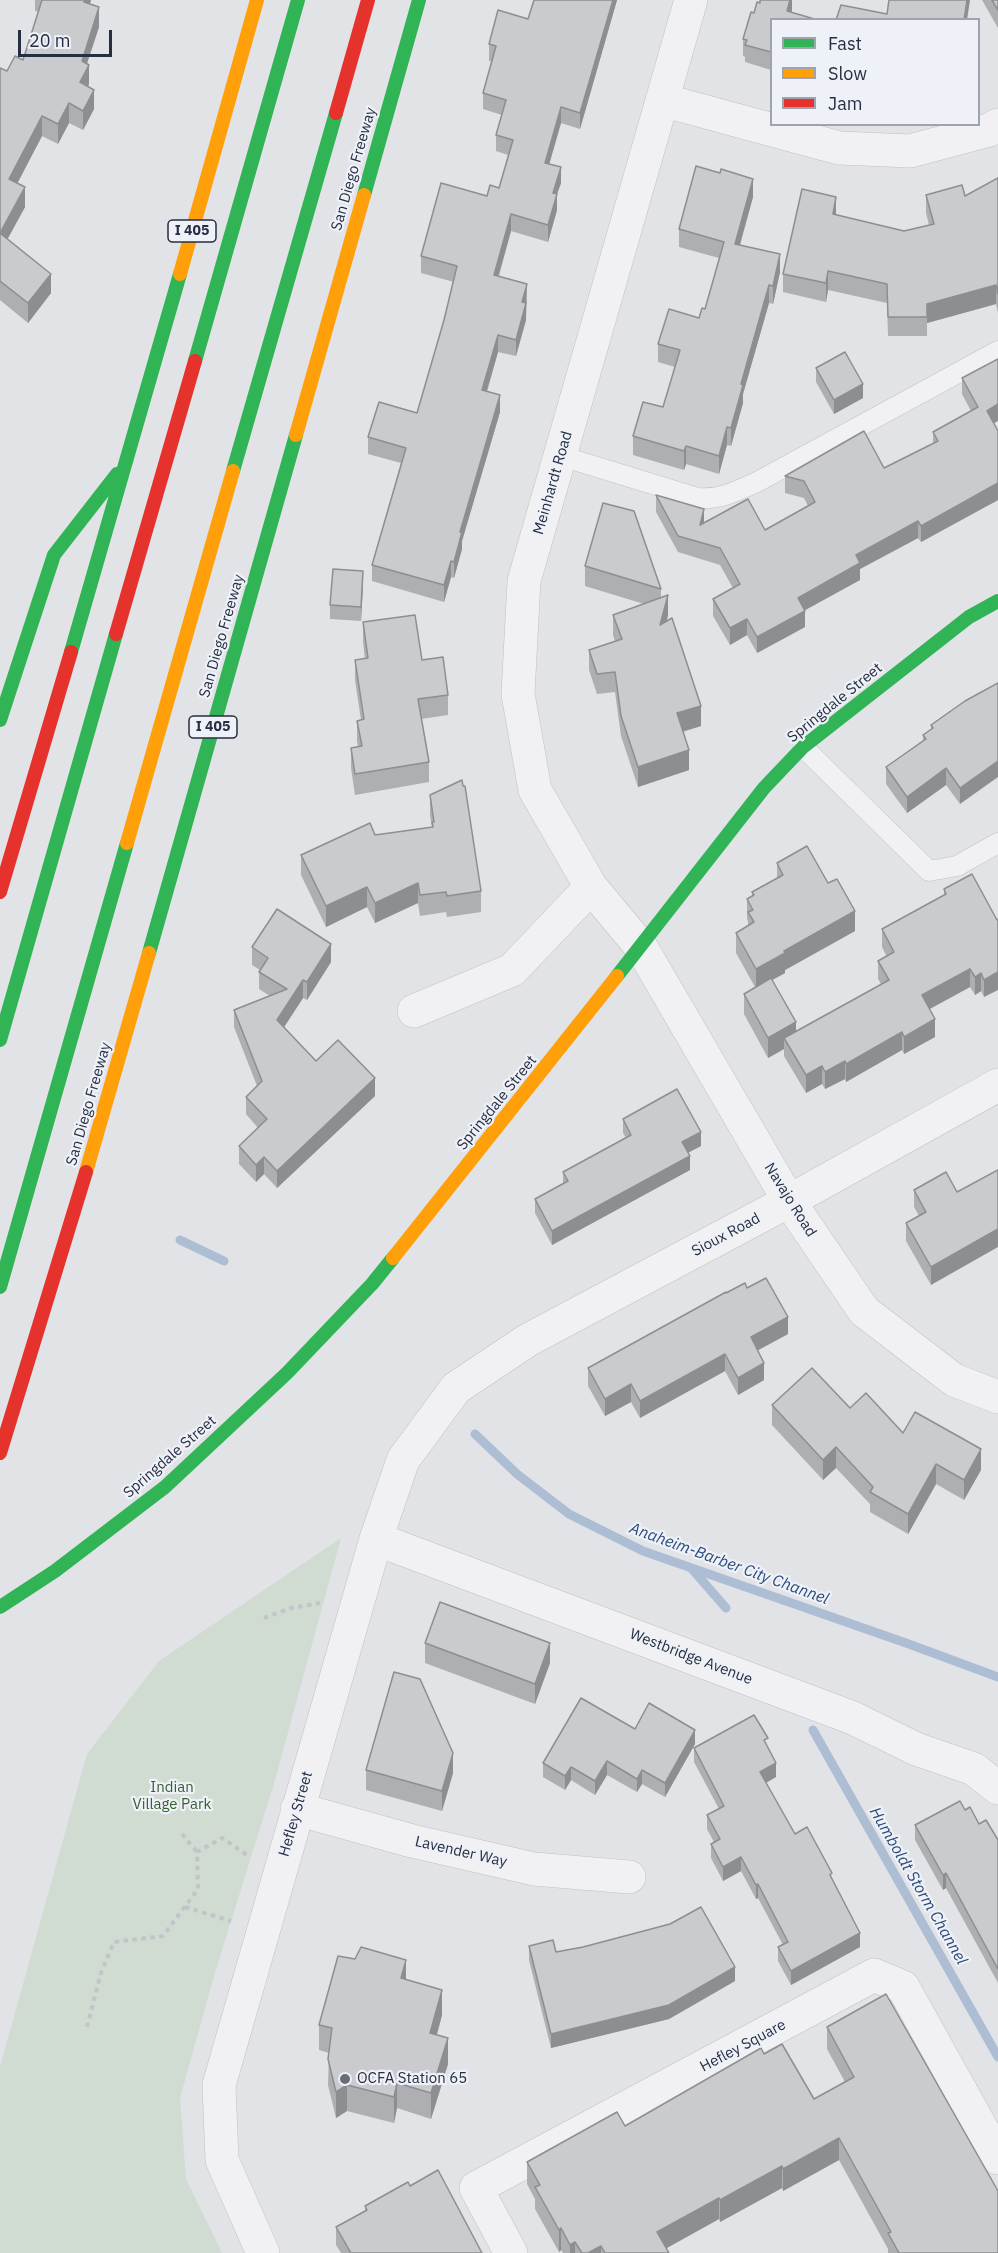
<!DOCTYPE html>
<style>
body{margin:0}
#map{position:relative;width:998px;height:2253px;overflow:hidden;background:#e1e3e6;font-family:"IBM Plex Sans",sans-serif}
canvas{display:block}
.legend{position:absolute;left:770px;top:18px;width:210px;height:108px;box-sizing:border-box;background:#eef1f7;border:2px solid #9ea3af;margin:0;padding:8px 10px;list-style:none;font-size:18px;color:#262e42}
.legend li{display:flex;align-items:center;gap:12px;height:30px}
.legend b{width:30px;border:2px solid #9ea3af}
.scale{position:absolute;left:18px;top:30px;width:94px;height:27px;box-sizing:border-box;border:3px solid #262e42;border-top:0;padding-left:8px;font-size:18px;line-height:21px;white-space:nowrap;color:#262e42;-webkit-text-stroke:4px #eef1f7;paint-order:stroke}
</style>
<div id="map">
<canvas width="998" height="2253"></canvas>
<ul class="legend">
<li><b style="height:8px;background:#30b455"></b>Fast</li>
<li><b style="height:8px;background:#ff9f0a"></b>Slow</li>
<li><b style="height:8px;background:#e5322d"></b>Jam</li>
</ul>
<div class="scale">20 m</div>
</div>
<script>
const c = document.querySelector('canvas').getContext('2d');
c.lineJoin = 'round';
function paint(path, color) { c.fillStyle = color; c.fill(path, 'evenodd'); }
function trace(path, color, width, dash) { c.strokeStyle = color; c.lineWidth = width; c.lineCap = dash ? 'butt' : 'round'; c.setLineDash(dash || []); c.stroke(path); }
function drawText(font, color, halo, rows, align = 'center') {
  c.font = font + ' "IBM Plex Sans",sans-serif'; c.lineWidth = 4.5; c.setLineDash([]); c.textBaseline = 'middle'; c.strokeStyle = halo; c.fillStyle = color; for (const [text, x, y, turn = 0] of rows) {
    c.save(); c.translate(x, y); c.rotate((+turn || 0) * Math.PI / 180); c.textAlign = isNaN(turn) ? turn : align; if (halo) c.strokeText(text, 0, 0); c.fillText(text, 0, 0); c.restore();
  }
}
const green = new Path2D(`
 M341,1538L275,1780L214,1976L180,2098L186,2179L222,2253H0V2067L87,1754L159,1661Z`);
const stream = new Path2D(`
 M180,1240L224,1261
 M475,1434L517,1474L569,1514L643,1551L906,1643L998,1677
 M692,1569L726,1608
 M813,1730L998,2057`);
const path = new Path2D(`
 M264,1618L291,1608L320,1603
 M182,1834L197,1852
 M185,1907L231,1921
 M87,2027L101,1973L114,1942L163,1936L198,1889L197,1852L222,1838L250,1857`);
const lane = new Path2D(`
 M561,456L698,498C720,500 737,491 757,482L998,351
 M803,747L929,871L957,866L998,843`);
const street = new Path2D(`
 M691,0L524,581L518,694L535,790L591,887L641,947L789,1201L864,1311L954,1380L998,1397
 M662,100L839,148L910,151L989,130L998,125
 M414,1011L512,970L591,887
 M376,1539L853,1718L916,1749L974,1769L998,1788
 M297,1809L412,1841L534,1869L629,1877
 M263,2253L222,2160L219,2085L376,1539L403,1460L456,1388L528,1340L789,1201L998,1085
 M511,2253L476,2188L874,1975L903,1987L998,2158`);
const fast = new Path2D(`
 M364,195L419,0
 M195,361L298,0
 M233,471L336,113
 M71,652L180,274
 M0,720L54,555L117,474
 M149,953L296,435
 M617,976L764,788L803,747L969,617L998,601
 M0,1040L116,634
 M0,1287L127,843
 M0,1607L55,1571L165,1487L287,1373L372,1284L393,1258`);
const slow = new Path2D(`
 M180,274L257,0
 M296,435L364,195
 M127,843L233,471
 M86,1172L149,953
 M393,1258L617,976`);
const jam = new Path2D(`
 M336,113L368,0
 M116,634L195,361
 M0,892L71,652
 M0,1453L86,1172`);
const wall = new Path2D(`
 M35,0H91L90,4L99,27L87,64L89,84L88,86L94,109L83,130L69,123L58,144L42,136L17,184L25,207L7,239L51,293L28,323L0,300V68L7,71L23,60L39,12L35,11Z
 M534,0H617L580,129L561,123L549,164L561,183L557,194V210L548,242L511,231L499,276L527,300L526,305V320L516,356L498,352L487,392L500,412L462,541V549L454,578L451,577L444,602L372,581V565L401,463L368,454V437L417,413L444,320L454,282L421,273V256L487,196L499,188L508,155L496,151V135L502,115L483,109V93L492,61H489V44L528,19Z
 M792,0L791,12L771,20V70L745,62V57L743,56V39L760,3Z
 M982,0H998V28Z
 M998,178V313L996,304L927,323V336H888L887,303L828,290L826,302L783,292V274L836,215L904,231L929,225L926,213V195L965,196Z
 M753,197L740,245L780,272L773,304L769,303L743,394V403L731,446L727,445L719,474L686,464L684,470L633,455V436L663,407L675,367L658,362V344L699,318L705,309L719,258L679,247V229Z
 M816,368L863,398L834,414L816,382Z
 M962,378L994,423L998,431V500L921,542L918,538L860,569V580L805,610V627L757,653L747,635L730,645L713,616V599L733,588L720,565L678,552L656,512V495L704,523L765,530L808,506L804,498L785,493V476L884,468L933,444V432L971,411L962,394Z
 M585,566L661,589V598L668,615L667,621L701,726L683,732L689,770L638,787L621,736L615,692L597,694L589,670V650L615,641L613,635V615L644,604L585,586Z
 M363,585L361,621L330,619V605Z
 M363,622L422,660L448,695V715L421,719L429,762V782L355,795L351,768V748L358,747L357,741V721L361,720L355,680V660L365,659L363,642Z
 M965,701L960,804L946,785L907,813L886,784V767L923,740V735L931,729V725Z
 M430,795L481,891V912L447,917L446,912L420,916L418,903L375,923L367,907L326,927L301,875V855L375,835L432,827L430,815Z
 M777,863L855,931L785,970V973L772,980L796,1032L881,984L878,979V961L887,957L882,947V929L944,895V889L997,920L984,997L981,991L975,995L970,987L930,1009L935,1037L904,1054L902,1050L846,1082L845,1079L825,1089L822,1084L806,1093L784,1056V1049L768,1058L744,1014V994L755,987L736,953V933L748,926V921L747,919V899L752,896V892L777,878Z
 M252,947L331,962L307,1000L303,998L284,1027L316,1061L375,1096L277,1188L264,1174L256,1182L239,1164V1146L258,1128L246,1114V1097L257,1086L234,1027V1010L270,996L259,989V972L260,970L252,965Z
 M623,1119L701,1146L688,1152L690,1170L552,1245L535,1213V1199L563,1183V1172L626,1138L623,1133Z
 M946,1172L931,1285L906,1241V1223L919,1216L914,1207V1190Z
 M747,1288L788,1334L758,1350L764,1380L738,1395L725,1371L640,1418L631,1402L605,1416L588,1386V1368L726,1293Z
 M772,1405L850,1408L981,1470L964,1500L936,1484L908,1534L870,1512V1504L836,1468L823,1480L772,1425Z
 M425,1643L550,1663L535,1704L425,1663Z
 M635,1729L695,1744L665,1797L642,1784L637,1792L607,1775L595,1795L571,1780L565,1790L543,1777V1763Z
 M768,1747L776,1777L766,1783L795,1834L832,1880L860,1947L791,1985L778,1961V1947L783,1945L758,1898L756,1899L741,1871L723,1881L711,1858V1844L714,1842L707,1829V1815L719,1809L694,1762V1748Z
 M366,1770L453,1773L442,1811L366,1790Z
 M965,1810L998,1840V1983L946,1888L943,1890L915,1840V1825Z
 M529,1946L556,1952L735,1981L669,2019L551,2048L529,1960Z
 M406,1980L442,2015L437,2035L448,2064L431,2119L397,2108L394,2123L347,2111L336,2118L328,2085L329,2053L319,2050V2025Z
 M827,2027L998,2253H888V2249L839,2160L783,2191L782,2188L720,2222L719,2219L666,2248L669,2253H563L561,2250L559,2252L535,2209V2199L527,2184V2162L625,2126L764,2054L814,2099L845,2082L827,2049Z
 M410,2186L482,2253H341L336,2245V2227L365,2211V2206Z`);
const shadedWall = new Path2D(`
 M85,0H91L84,22V2Z
 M613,0H617L580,129V113Z
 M790,0H792V11L789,20L787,11Z
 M967,0H970L967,20H964Z
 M99,7V27L83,75L89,65V84L80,101V82L82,61Z
 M94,90V109L83,130V111Z
 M69,103V123L58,144V124Z
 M561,107V123L545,179V163Z
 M42,116V136L9,199V179Z
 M561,167V183L557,194V210L548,242V225L553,193Z
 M753,179V197L735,262V244Z
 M25,187V207L0,253V233Z
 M836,197V215L833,214Z
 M511,214V231L494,291V275Z
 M780,254V272L773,304V286Z
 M828,271V290L826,302V283Z
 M51,274V293L28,323V303Z
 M527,284L526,320L516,356V340L522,302Z
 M769,285V303L743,394V403L731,446V428L741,384Z
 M996,285V304L927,323V336V304Z
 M498,335V352L482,407V390Z
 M863,384V398L834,414V400Z
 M500,395V412L462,541V549L454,578V562L460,532Z
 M998,404V421L987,427V411Z
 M727,427V445L719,474V456Z
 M686,446V464L684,470V451Z
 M998,483V500L921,542V526Z
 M704,509V526L700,525Z
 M918,521V538L860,569V580L798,614V598L856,555Z
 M451,561V577L444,602V585Z
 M363,571V585L361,621V607Z
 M668,595V615L660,645V625Z
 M805,611V627L757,653V637Z
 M747,619V635L730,645V628Z
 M701,706V726L677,733V713Z
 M689,750V770L638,787V767Z
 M998,761V777L960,804V788Z
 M946,768V785L907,813V797Z
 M418,883V903L375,923V903Z
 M367,887V907L326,927V906Z
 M855,911V931L785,970V973L756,989V969L784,951Z
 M331,944V962L307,1000V982Z
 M970,969V987L922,1013V995Z
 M998,972V990L984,997V980Z
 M981,973V991L975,995V977Z
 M303,980V998L277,1038V1020Z
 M935,1019V1037L904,1054V1037Z
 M796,1022V1042L784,1038V1049L768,1058V1038Z
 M902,1032V1050L846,1082V1064Z
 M845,1061V1079L825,1089V1072Z
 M822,1066V1084L806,1093V1075Z
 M375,1078V1096L277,1188V1171Z
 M701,1132V1146L682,1156V1142Z
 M690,1156V1170L552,1245V1231Z
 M264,1157V1174L256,1182V1165Z
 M998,1229V1247L931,1285V1267Z
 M788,1317V1334L751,1354V1337Z
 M725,1354V1371L640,1418V1401Z
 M764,1363V1380L738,1395V1378Z
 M631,1384V1402L605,1416V1399Z
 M836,1447V1468L823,1480V1460Z
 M981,1449V1470L964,1500V1480Z
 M936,1464V1484L908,1534V1514Z
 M550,1643V1663L535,1704V1684Z
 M695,1730V1744L665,1797V1783Z
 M453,1753V1773L442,1811V1791Z
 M607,1761V1775L595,1795V1781Z
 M776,1763V1777L760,1786V1772Z
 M571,1767V1780L565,1790V1776Z
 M642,1770V1784L637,1792V1779Z
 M741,1857V1871L723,1881V1867Z
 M946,1873V1888L943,1890V1875Z
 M758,1884V1898L756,1899V1885Z
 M860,1933V1947L791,1985V1971Z
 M406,1960V1986L401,1978Z
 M735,1967V1981L669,2019L551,2048V2034Z
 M442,1990V2015L430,2059V2033Z
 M448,2038V2064L431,2119V2093Z
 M397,2083V2108L394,2123V2097Z
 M347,2085V2111L336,2118V2092Z
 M839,2138V2160L783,2191V2169Z
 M782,2166V2188L720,2222V2200Z
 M719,2198V2219L658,2253L657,2232Z
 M561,2228V2250L559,2252V2230Z
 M575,2242V2253H570V2245Z
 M601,2246V2253H588Z`);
const building = new Path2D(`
 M42,0H85L84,2L99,7L82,61L89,65L80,82L94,90L83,111L69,103L58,124L42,116L9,179L25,187L0,233L51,274L28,303L0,281V68L7,71L15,56L23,60Z
 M534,0H613L580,113L561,107L545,163L561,167L553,193L557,194L548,225L511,214L494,275L527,284L522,302L526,303L516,340L498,335L482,390L500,395L460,532H462L454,562L451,561L444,585L372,565L406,448L368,437L379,402L417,413L444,320L457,266L421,256L441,183L487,196L490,185L499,188L513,140L496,135L506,100L483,93L496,46L489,44L498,10L528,19Z
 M760,0H790L787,11L818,20H771V52L745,45L747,40L743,39L751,12L754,13L757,2L760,3Z
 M889,0H967L964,20H836L841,5L887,14Z
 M992,0H998V10Z
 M696,166L720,173L721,169L753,179L735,244L780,254L773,286L769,285L741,384L743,385L731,428L727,427L719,456L686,446L684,451L633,436L643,402L663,407L680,350L658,344L669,309L699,318L702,308L705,309L724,242L679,229Z
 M998,178V294L996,285L927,304V317H888L887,284L828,271L826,283L783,274L802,189L836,197L833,214L904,231L934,224L926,195L962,185L965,196Z
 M845,352L863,384L834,400L816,368Z
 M998,359V404L987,411L998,431V483L921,526L918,521L856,555L860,563L798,598L805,611L757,637L747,619L730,628L713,599L740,584L720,548L678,536L656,495L704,509L700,525L748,499L765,530L815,502L804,481L785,476L864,431L884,468L938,441L933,432L978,407L962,378Z
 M603,503L634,511L661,589L585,566Z
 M333,569L363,571L361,607L330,605Z
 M668,595L660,625L672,618L701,706L677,713L689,750L638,767L621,716L615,672L597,674L589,650L622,639L613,615Z
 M415,615L422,660L443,657L448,695L418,699L429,762L355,774L351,748L362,746L357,721L364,719L355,660L368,658L363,622Z
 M998,683V761L960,788L946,768L907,797L886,767L926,739L923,735L933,728L931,725L965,701Z
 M462,780L463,786H465L481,891L447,896L446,892L420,895L418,883L375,903L367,887L326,906L301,855L370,823L375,835L433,827L432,822H434L430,795Z
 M807,846L828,883L837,879L855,911L784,951L785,953L756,969L736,933L754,922L748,912L753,910L747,899L754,895L752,892L783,875L777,863Z
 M972,874L997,920L998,919V972L984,980L981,973L975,977L970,969L922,995L935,1019L904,1037L902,1032L846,1064L845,1061L825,1072L822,1066L806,1075L784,1038L889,980L878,961L894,952L882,929L946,894L944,889Z
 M277,909L331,944L307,982L303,980L277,1020L316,1061L338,1040L375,1078L277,1171L264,1157L256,1165L239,1146L267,1119L246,1097L262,1081L234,1010L287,989L259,972L268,958L252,947Z
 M771,978L796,1022L768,1038L744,994Z
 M677,1089L701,1132L682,1142L690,1156L552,1231L535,1199L568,1181L563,1172L631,1135L623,1119Z
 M998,1170V1229L931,1267L906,1223L926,1212L914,1190L946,1172L957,1192Z
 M766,1278L788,1317L751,1337L764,1363L738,1378L725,1354L640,1401L631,1384L605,1399L588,1368L726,1292V1293L745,1283L747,1288Z
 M812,1368L850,1408L866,1393L903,1433L915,1412L981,1449L964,1480L936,1464L908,1514L870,1492L873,1487L836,1447L823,1460L772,1405Z
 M440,1602L550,1643L535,1684L425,1643Z
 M394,1672L420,1679L453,1753L442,1791L366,1770Z
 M581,1698L635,1729L649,1703L695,1730L665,1783L642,1770L637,1779L607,1761L595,1781L571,1767L565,1776L543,1763Z
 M754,1715L768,1738L764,1740L776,1763L760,1772L795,1834L807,1827L832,1873L830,1875L860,1933L791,1971L778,1947L788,1942L758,1884L756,1885L741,1857L723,1867L711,1844L720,1839L707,1815L724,1806L694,1748Z
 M960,1801L965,1810L970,1807L979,1824L986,1820L998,1840V1969L946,1873L943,1875L915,1825Z
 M701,1907L735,1967L669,2005L551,2034L529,1946L553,1940L556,1952L583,1947L670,1924Z
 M361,1947L406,1960L401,1978L442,1990L430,2033L448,2038L431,2093L397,2083L394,2097L347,2085L336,2092L328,2059L332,2028L319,2025L338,1956L355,1959Z
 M886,1994L998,2191V2253H899L888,2233L891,2232L839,2138L783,2169L782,2166L720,2200L719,2198L657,2232L669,2253H605L601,2246L588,2253H582L575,2242L570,2245L561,2228L559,2230L535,2187L540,2185L527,2162L617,2112L625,2126L761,2048L764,2054L782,2044L814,2099L854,2077L827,2027Z
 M438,2170L482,2253H351L336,2227L367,2210L365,2206L408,2182L410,2186Z`);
const markers = [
 [345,2079,6,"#676d7b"]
];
const shields = [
 [192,231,48],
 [213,727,48]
];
const shieldNames = [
 ["I 405",192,231],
 ["I 405",213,727]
];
const streetNames = [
 ["San Diego Freeway",354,169,-74],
 ["Meinhardt Road",553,483,-74],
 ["San Diego Freeway",222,636,-74],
 ["Springdale Street",835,703,-39],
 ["Springdale Street",497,1103,-51],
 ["San Diego Freeway",89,1104,-74],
 ["Navajo Road",790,1200,58],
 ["Sioux Road",726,1235,-28],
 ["Springdale Street",170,1457,-41],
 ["Westbridge Avenue",691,1657,21],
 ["Hefley Street",296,1814,-74],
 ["Lavender Way",461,1852,13],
 ["Hefley Square",743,2046,-28]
];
const parkNames = [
 ["Indian",172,1788],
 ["Village Park",172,1805]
];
const poiNames = [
 ["OCFA Station 65",357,2079]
];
const waterNames = [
 ["Anaheim-Barber City Channel",729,1564,20],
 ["Humboldt Storm Channel",918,1886,60]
];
paint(green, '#d0dbd1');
trace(stream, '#acbdd4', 9);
trace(lane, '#bfc1c4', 21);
trace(street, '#bfc1c4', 34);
trace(path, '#c2c4ca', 4, [4.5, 4.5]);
trace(lane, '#f1f1f3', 20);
trace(street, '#f1f1f3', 33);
trace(fast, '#30b455', 14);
trace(slow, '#ff9f0a', 14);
trace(jam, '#e5322d', 14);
paint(wall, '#adafb2');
paint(shadedWall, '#8d8e91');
paint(building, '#c9cbcf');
trace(building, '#8d8e91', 1.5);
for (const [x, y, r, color] of markers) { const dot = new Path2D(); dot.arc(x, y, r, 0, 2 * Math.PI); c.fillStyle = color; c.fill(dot); trace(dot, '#eef1f7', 2); }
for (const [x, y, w] of shields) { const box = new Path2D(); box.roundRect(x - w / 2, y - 11, w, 22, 4.5); c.fillStyle = '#eef1f7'; c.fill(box); trace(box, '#262e42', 1.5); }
drawText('bold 14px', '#262e42', null, shieldNames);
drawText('15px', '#262e42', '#eef1f7', streetNames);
drawText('15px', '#375f32', '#eef1f7', parkNames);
drawText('15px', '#262e42', '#eef1f7', poiNames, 'left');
drawText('italic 16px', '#2c4a79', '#eef1f7', waterNames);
</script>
